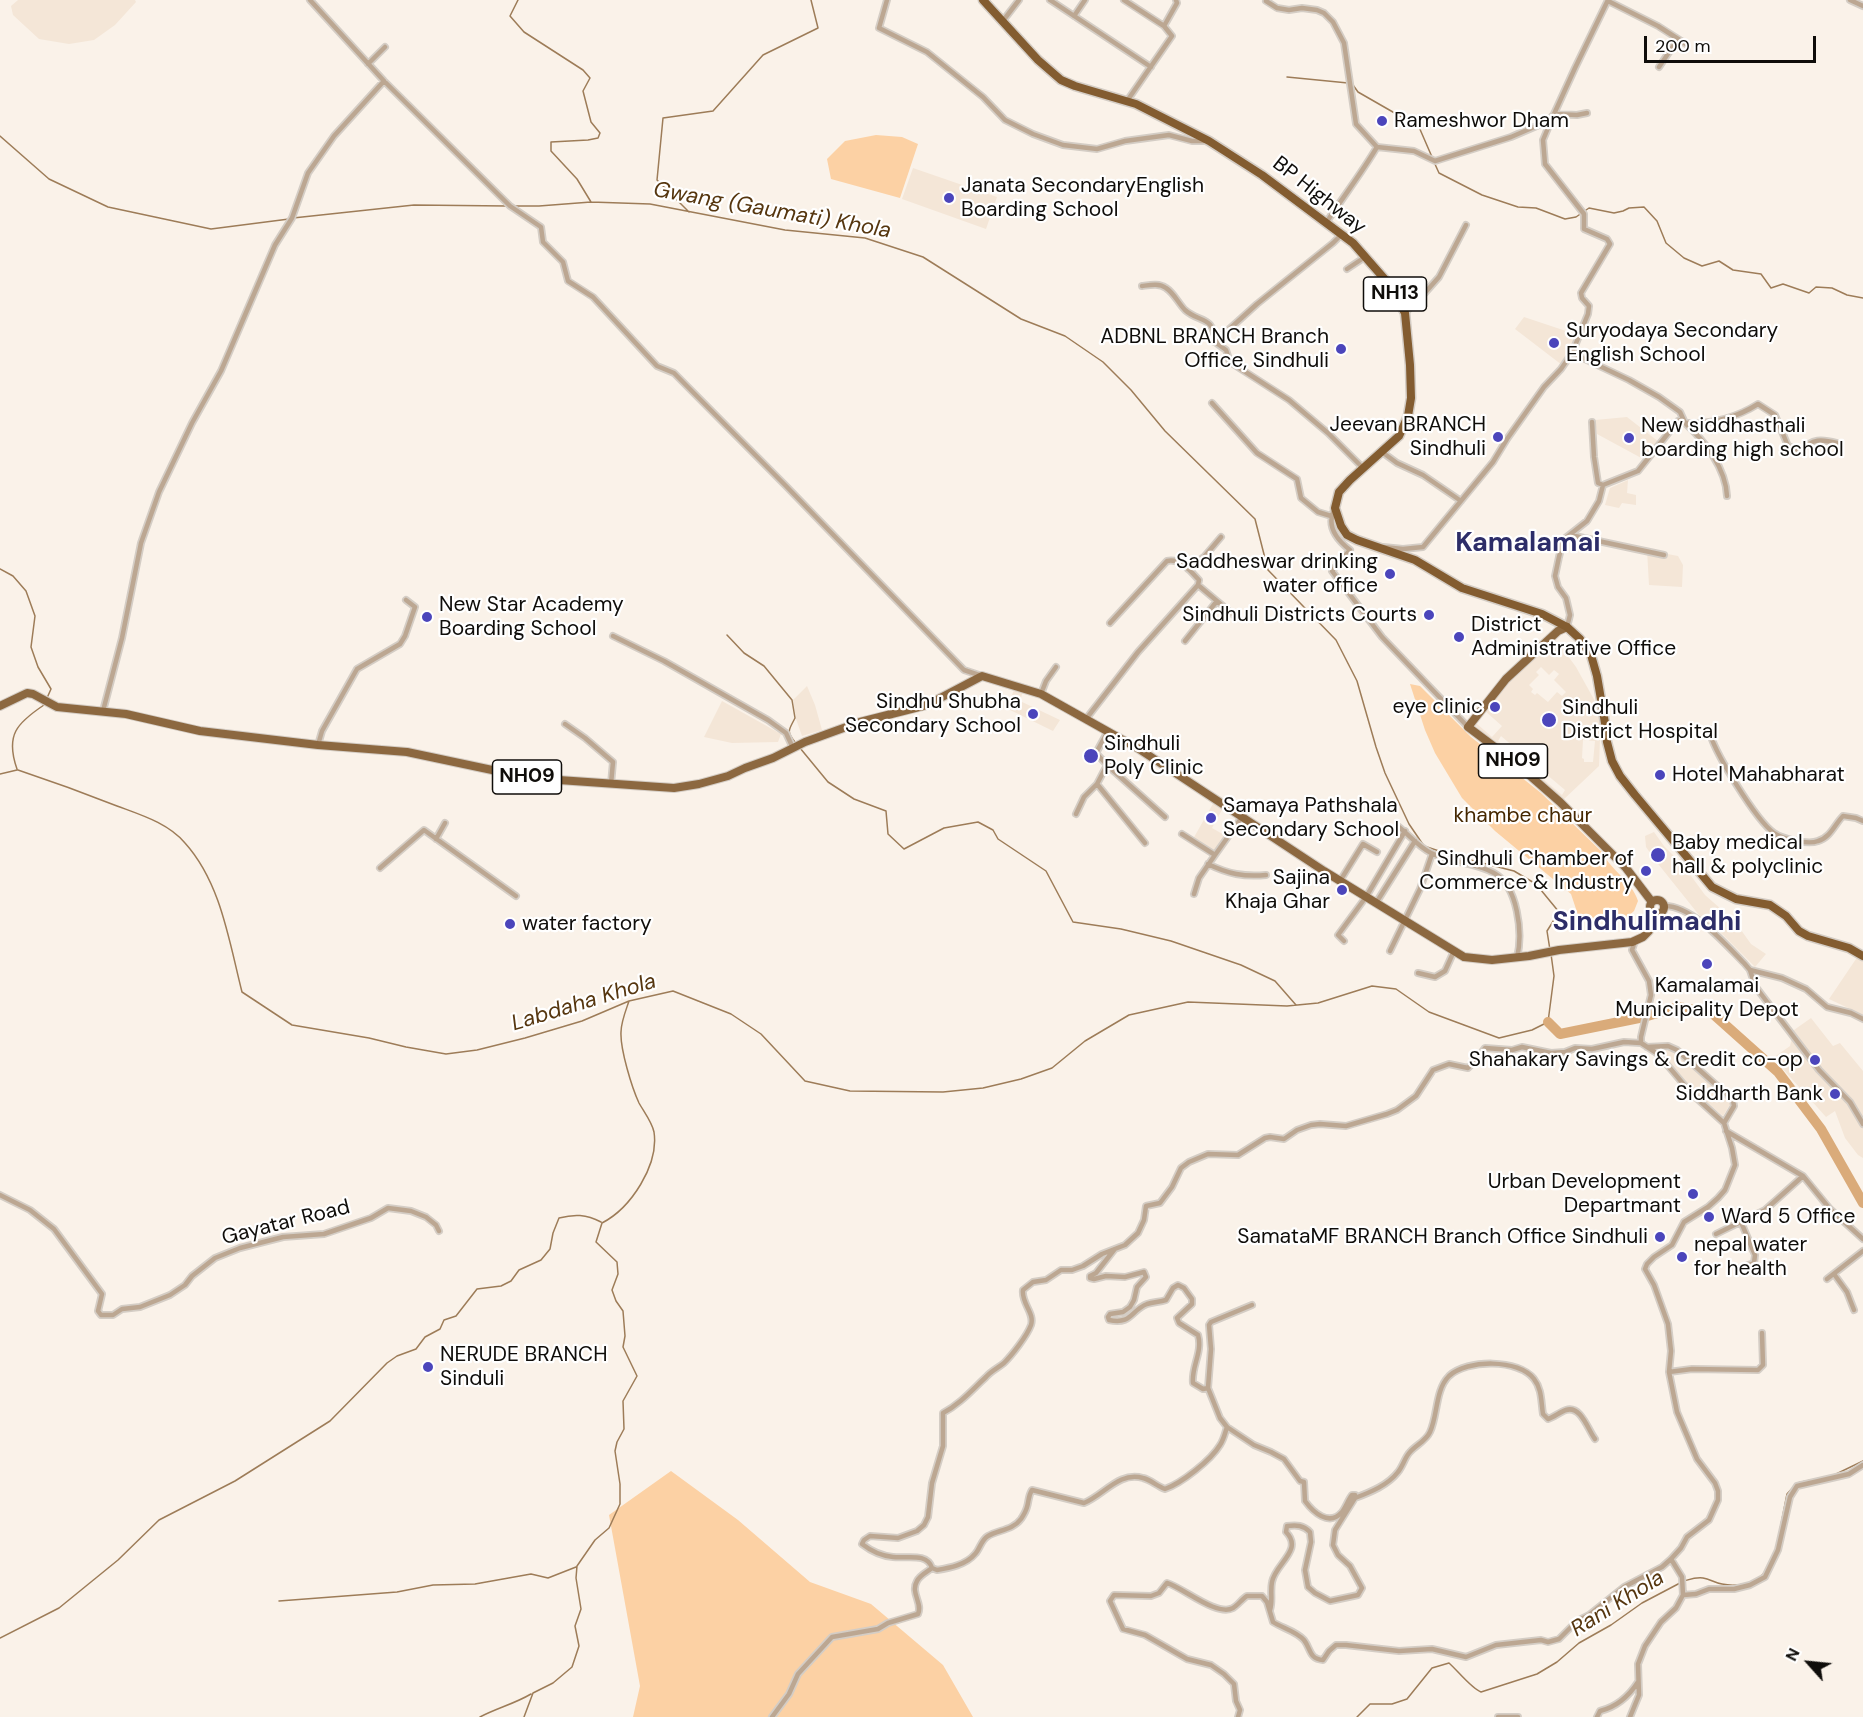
<!DOCTYPE html>
<style>
body{margin:0}
#map{position:relative;width:1863px;height:1717px;overflow:hidden;background:#faf2e9;font-family:"DM Sans",sans-serif}
canvas{display:block}
.north{position:absolute;left:1779px;top:1633px;width:60px;height:60px;-webkit-text-stroke:4px #fff;paint-order:stroke;rotate:297deg;font-size:16px;font-weight:700;line-height:24px;text-align:center;color:#0f0d0a}
.north::after{content:'';display:block;margin:auto;width:21px;height:27px;background:#0f0d0a;clip-path:polygon(50% 0,100% 100%,50% 72%,0 100%)}
.scale{position:absolute;left:1644px;top:36px;width:172px;height:27px;box-sizing:border-box;border:3px solid #0f0d0a;border-top:0;padding-left:8px;font-size:18px;line-height:21px;white-space:nowrap;color:#0f0d0a;-webkit-text-stroke:4px #fff;paint-order:stroke}
</style>
<div id="map">
<canvas width="1863" height="1717"></canvas>
<div class="north">N</div>
<div class="scale">200 m</div>
</div>
<script>
const c = document.querySelector('canvas').getContext('2d');
c.lineJoin = 'round';
function paint(path, color) { c.fillStyle = color; c.fill(path, 'evenodd'); }
function trace(path, color, width, dash) { c.strokeStyle = color; c.lineWidth = width; c.lineCap = dash ? 'butt' : 'round'; c.setLineDash(dash || []); c.stroke(path); }
function drawText(font, color, halo, rows, align = 'center') {
  c.font = font + ' "DM Sans",sans-serif'; c.lineWidth = 4.5; c.setLineDash([]); c.textBaseline = 'middle'; c.strokeStyle = halo; c.fillStyle = color; for (const [text, x, y, turn = 0] of rows) {
    c.save(); c.translate(x, y); c.rotate((+turn || 0) * Math.PI / 180); c.textAlign = isNaN(turn) ? turn : align; if (halo) c.strokeText(text, 0, 0); c.fillText(text, 0, 0); c.restore();
  }
}
const built = new Path2D(`
 M18,0H135L136,2L115,25L94,40L69,44L39,39L13,15L11,6Z
 M913,168L997,197L986,229L902,199Z
 M1524,317L1578,335L1571,352L1562,365L1515,329Z
 M1627,417L1659,442L1645,460L1597,434L1595,420Z
 M1628,480L1627,493L1636,495V505L1622,503L1619,508L1605,505L1610,488Z
 M1647,550L1678,556L1683,565L1682,587L1649,585Z
 M1557,645L1562,648L1576,667L1601,712L1599,766L1562,801L1473,724L1501,690L1538,656ZM1541,667L1549,675L1554,670L1559,674L1554,680L1566,692L1562,696L1557,692L1548,702L1537,693L1535,695L1531,692L1533,689L1529,685L1539,675L1536,672ZM1485,711L1502,726L1492,737L1476,723ZM1501,736L1565,790L1562,795L1498,741ZM1583,740L1595,741L1593,762H1584V759L1582,758Z
 M807,686L815,705L822,730L802,736L796,719L793,700Z
 M1015,688L1023,691L1020,701L1060,720L1053,731L1006,708Z
 M722,701L781,734L778,742L732,743L704,737Z
 M1214,802L1223,808L1212,828L1226,836L1214,852L1193,839Z
 M1654,832L1664,846L1678,860L1683,857L1689,866L1686,869L1705,895L1721,909L1741,930L1751,944L1766,954L1755,967L1723,935L1699,915L1655,860L1646,847L1645,836Z
 M1858,956L1863,962V1015L1829,999Z
 M1811,1018L1833,1046L1840,1043L1863,1071V1158L1858,1155L1845,1138L1835,1111L1826,1117L1773,1058L1790,1046L1794,1030Z
 M1669,1049L1677,1053L1731,1103L1723,1116L1692,1090L1661,1053L1664,1050Z`);
const green = new Path2D(`
 M876,135L902,137L918,144L900,198L831,179L827,159L845,141Z
 M1410,684L1420,686L1471,737L1541,793L1603,853C1611,871 1632,881 1638,901L1634,911L1623,921L1607,922L1579,918L1571,894L1495,831L1462,798L1435,753L1425,730Z
 M671,1471L738,1520L810,1582L871,1604L943,1665L973,1717H633L640,1686L609,1515Z`);
const stream = new Path2D(`
 M518,0L510,16L524,32L583,70L590,78L583,91L591,122L600,133L598,138L588,140L551,142V151L577,179L591,202
 M1287,77L1348,83
 M1353,85L1358,92L1419,127L1432,157
 M0,136L49,179L108,207L211,229L289,219
 M1434,162L1439,173L1482,195L1518,207L1536,208L1565,219L1576,217L1589,208L1614,213L1623,211L1629,208L1644,207L1657,221L1666,243L1684,258L1702,266L1719,261L1733,270L1761,274L1771,288L1783,284L1809,293L1816,287L1832,288L1847,295L1863,298
 M515,206H539L591,202L650,204L785,230L865,238L923,257L1021,319L1065,336L1103,362L1131,390L1165,431L1255,519L1268,570L1336,640L1357,681L1376,747L1385,773L1409,824L1424,846L1451,855L1514,871L1536,884L1559,912L1547,931L1550,950
 M689,212L657,180L663,118L713,111L763,55L818,28L811,0
 M293,218L414,205L507,206
 M0,569L13,576L26,591L35,616L31,647L38,667L51,689L47,698
 M727,635L744,653L764,666L792,700L795,718C789,730 786,731 795,742
 M800,748L828,782L854,799L886,811L888,834L904,849L944,828L978,822L993,830L998,839L1046,871L1073,922L1121,929L1171,941L1241,965L1275,981L1296,1005
 M17,769C5,735 17,723 44,705
 M18,770C51,781 84,793 117,806C141,815 168,823 185,843C221,883 229,941 242,992L292,1025L369,1038L406,1047L446,1054L477,1050L525,1038L582,1021L629,1001L673,991L731,1014L761,1034L805,1081L850,1091L943,1092L983,1088L1021,1079L1052,1068L1085,1041L1129,1015L1188,1002L1287,1006L1318,1003L1372,986L1396,989L1429,1012L1499,1038L1532,1030L1548,1022L1554,976L1551,954
 M0,774L17,770
 M1832,1476L1863,1461
 M1776,1550L1787,1494L1797,1483L1825,1477
 M1684,1581C1691,1579 1696,1577 1703,1578C1710,1579 1715,1583 1722,1584C1736,1587 1758,1584 1766,1570
 M279,1601L397,1592L433,1585L475,1584L531,1574L548,1578L576,1567
 M0,1638L59,1608L118,1560L159,1520L235,1481L330,1421L387,1363L397,1356L416,1349L425,1337L440,1329L444,1320L456,1316L477,1289L501,1286L511,1281L519,1270L541,1260L550,1249L553,1233L559,1218C574,1214 586,1214 601,1222
 M480,1717C497,1708 514,1704 531,1694
 M524,1717L533,1693L553,1683L572,1667L579,1646L575,1626L581,1609L576,1578L577,1566L595,1540L609,1528L620,1504V1484L615,1451L617,1442L624,1429L623,1401L637,1376L623,1347L625,1336L623,1311L616,1301L612,1290L618,1274L617,1262L596,1242L602,1223C631,1208 659,1165 654,1132C652,1122 644,1112 639,1103C632,1088 620,1049 621,1032C621,1022 626,1010 629,1001
 M1357,1717L1370,1704H1392L1407,1699L1432,1668L1449,1663C1457,1670 1472,1689 1481,1692L1537,1674L1557,1662L1579,1643L1611,1625L1642,1603L1680,1583`);
const river = new Path2D(`
 M1548,1022L1560,1034L1644,1017L1678,1007L1712,1013L1778,1072L1821,1129L1863,1203`);
const minor = new Path2D(`
 M310,0L384,81L510,206L541,227L543,242L563,262L568,281L593,297L657,366L674,373L786,486L964,670L982,676
 M887,0L879,28L927,52L983,97L1005,120L1033,134L1063,145L1097,149L1125,141L1169,135L1192,141H1204
 M1050,0L1151,67
 M1124,0L1164,26
 M1850,0L1863,6
 M1266,1L1277,8L1289,10L1302,8L1317,10L1324,13L1333,22L1344,43L1356,124L1377,147
 M1608,1L1658,26L1686,44
 M1074,16L1085,0
 M1002,22L1019,0
 M368,64L385,47
 M1659,67L1678,39
 M1127,101L1172,36L1164,26L1177,3L1176,0
 M1554,114L1577,115L1587,113
 M1326,223C1343,197 1361,174 1377,147L1414,151L1435,161L1511,137L1548,121L1554,114L1575,68L1608,0
 M1347,269L1365,257
 M1142,286C1150,285 1159,283 1166,288C1174,293 1178,303 1185,310C1199,323 1214,315 1215,342
 M1405,313L1423,295L1439,277L1466,225
 M1215,342L1226,350L1230,362L1289,400L1328,433L1363,468
 M1215,342L1257,304L1333,243L1342,234
 M1572,353L1629,380L1659,397L1680,412L1685,423C1711,424 1736,418 1758,404L1775,415L1788,446L1801,451C1812,438 1822,439 1837,443
 M1212,403L1257,453L1297,479L1301,498L1318,512L1331,516
 M1592,422L1594,457L1598,483L1603,485
 M1685,423C1705,441 1726,469 1727,496
 M1382,452L1397,463L1423,475L1461,501
 M1334,510C1326,527 1337,540 1350,550L1332,571L1382,637L1468,727
 M1570,535L1664,555
 M1383,547L1403,549L1423,547L1493,462L1507,439L1544,387L1561,369L1572,353L1588,314L1589,306L1582,298L1581,293L1610,244L1607,239L1584,229V214L1545,164L1543,140L1548,128V121
 M1188,569L1204,557L1221,537
 M1110,623L1167,561C1181,558 1190,571 1199,580L1198,585L1236,617
 M1567,627L1570,615L1566,598L1558,587L1555,576L1559,557L1563,540L1587,521L1599,501L1603,485L1638,471L1678,421L1683,419
 M613,636L664,661L768,720L786,733L793,748
 M1185,641L1217,601
 M1041,694L1046,681L1056,667
 M103,711L122,638L141,543L159,492L192,423L221,371L275,245L292,218L308,173L334,136L384,81
 M1086,719L1138,652L1198,585
 M565,724L585,738L613,762L611,784
 M1709,729C1712,750 1757,821 1774,833C1782,839 1808,845 1818,841C1830,838 1835,824 1843,816L1856,818L1863,821
 M1108,731L1096,753L1107,765L1165,817
 M318,745L322,731L357,669L400,644L405,636L415,607L406,600
 M1107,765L1097,784L1145,843
 M1076,814L1084,797L1097,784
 M1399,827C1410,836 1419,847 1431,853C1450,863 1475,862 1494,873C1518,886 1523,933 1517,958
 M1182,834L1215,855L1242,817
 M436,839L445,823
 M1208,864C1228,874 1244,877 1266,875
 M380,868L424,830L516,896
 M1340,881L1363,844L1377,852
 M1194,894L1199,878L1215,855
 M1376,903L1415,841
 M1664,906C1692,905 1725,944 1744,963L1750,970L1755,986L1819,1070L1850,1102L1863,1124
 M1344,941L1338,935L1366,897L1405,831
 M1635,941L1632,950L1649,981L1651,995L1641,1037V1043
 M1390,951L1420,889L1432,854
 M1750,970L1782,978L1806,989L1827,1007L1851,1013L1863,1019
 M1418,973L1435,977L1445,971L1454,951
 M1647,1047L1668,1046L1677,1050L1733,1100L1734,1106L1724,1123
 M1726,1131L1803,1176L1830,1209L1863,1239
 M0,1195L30,1210L54,1229L102,1294L98,1311L101,1315H113L122,1309L140,1307L170,1295L185,1285L192,1276L215,1258L240,1248L283,1237L324,1234L371,1218L388,1208L411,1211L426,1217L436,1225L439,1231
 M1716,1234L1765,1210L1803,1176
 M1114,1250L1096,1273L1090,1276V1278L1094,1279L1106,1276L1125,1277L1144,1272L1146,1277L1137,1287L1134,1300L1130,1307L1123,1312L1110,1314L1108,1317L1109,1320C1132,1325 1131,1310 1147,1304C1154,1302 1160,1302 1166,1300L1173,1288L1178,1285L1184,1288L1192,1299V1304L1177,1318L1179,1323L1198,1335C1203,1352 1191,1367 1193,1383L1203,1389L1208,1388
 M1740,1268L1754,1263L1755,1255L1741,1222
 M1834,1274L1847,1292L1854,1310
 M1827,1279L1863,1251
 M1252,1305L1211,1322L1209,1325L1211,1349L1208,1388L1220,1418L1227,1427L1254,1445L1271,1452L1284,1459L1300,1481L1304,1482L1305,1501C1313,1512 1329,1527 1342,1512C1346,1507 1348,1500 1352,1495H1355V1498L1335,1530L1333,1545L1338,1555L1350,1566L1362,1588L1358,1595L1330,1601L1315,1593L1308,1587L1305,1570L1311,1542L1310,1532C1303,1525 1297,1525 1287,1526L1286,1532C1304,1550 1275,1564 1272,1582C1270,1592 1273,1600 1270,1610
 M1669,1372L1692,1369L1758,1370L1763,1365L1762,1333
 M1227,1427C1225,1433 1224,1439 1220,1445C1211,1460 1182,1483 1165,1489C1157,1486 1151,1480 1143,1478C1119,1471 1104,1495 1084,1503L1032,1490C1028,1496 1029,1501 1027,1507C1026,1511 1023,1516 1021,1519C1013,1530 998,1530 988,1536C981,1540 980,1549 975,1554C966,1565 949,1568 937,1570L932,1568C927,1552 906,1559 893,1557C882,1556 871,1551 862,1544L864,1540L870,1536L898,1538L917,1531L924,1525L928,1517L932,1483L943,1446V1413C960,1404 972,1390 986,1377C991,1371 998,1368 1004,1363C1012,1355 1027,1336 1031,1325C1035,1313 1021,1303 1023,1290L1033,1282L1046,1280L1061,1270H1072L1083,1266L1102,1254L1125,1245L1138,1233L1144,1220L1146,1206L1160,1203L1172,1187L1181,1168L1189,1162L1208,1154L1238,1155L1265,1138L1270,1137L1284,1139L1297,1130L1311,1125L1320,1124L1346,1126L1387,1114L1397,1110L1416,1096L1433,1070L1449,1064L1468,1068L1476,1060L1485,1048L1512,1050L1522,1047L1551,1053L1565,1052L1575,1048L1592,1049L1624,1042L1641,1043L1658,1054L1691,1093L1724,1123L1732,1148L1735,1165L1725,1190L1718,1198L1708,1207L1684,1222L1672,1245L1654,1257L1647,1264L1645,1269L1654,1285L1668,1324L1671,1351L1669,1372L1677,1412L1697,1459L1715,1483L1718,1491V1500L1709,1520L1687,1537L1681,1548L1671,1559L1682,1577L1683,1595L1676,1608L1661,1622L1645,1646L1638,1664L1639,1695L1630,1717
 M1355,1498C1371,1492 1388,1485 1398,1472C1403,1466 1405,1457 1410,1452C1416,1445 1426,1441 1430,1432C1438,1415 1435,1390 1449,1376C1467,1359 1519,1359 1534,1379C1542,1389 1541,1402 1543,1414L1548,1419C1554,1417 1560,1412 1566,1410C1581,1405 1588,1430 1595,1439
 M1683,1595L1696,1594L1709,1589H1734L1750,1585L1765,1577L1778,1550L1790,1497L1797,1486L1849,1474L1863,1465
 M772,1717L789,1694L798,1674L832,1637L878,1629L888,1623L918,1614C923,1603 910,1593 917,1581C920,1575 927,1572 932,1568
 M1238,1717L1240,1710L1236,1701L1234,1684L1224,1674L1211,1665L1187,1659L1145,1635L1123,1629L1110,1601L1114,1595L1151,1596L1159,1593L1167,1583C1182,1587 1217,1617 1233,1608C1238,1605 1242,1599 1247,1596H1262L1267,1602L1273,1622C1282,1628 1296,1631 1304,1640C1311,1649 1309,1659 1323,1660L1329,1651L1336,1645H1346L1399,1651L1432,1649L1466,1657L1496,1645L1541,1640L1548,1642L1559,1639L1577,1621L1589,1615L1624,1587L1662,1567L1671,1559
 M1498,1717H1518
 M1597,1717L1600,1711C1616,1707 1629,1696 1638,1682`);
const primary = new Path2D(`
 M1567,627L1558,631L1506,679L1468,727L1512,760L1560,802L1626,868L1652,902
 M0,706L27,693L33,694L57,707L126,714L200,731L318,745L407,752L530,778L674,788L699,784L728,776L745,768L773,758L805,742L860,722L927,705L982,676L1041,694L1139,749L1324,871L1464,957L1492,960L1529,956L1559,950L1632,942L1643,937L1649,931L1655,914
 M1650 907a7 7 0 1 1 14 0a7 7 0 1 1-14 0Z`);
const trunk = new Path2D(`
 M983,0L1038,60L1061,80L1075,86L1136,104L1209,141L1262,175L1353,243L1389,284L1405,313L1410,365L1411,398L1408,416L1399,436L1350,480L1339,492L1335,508L1341,526L1347,535L1357,540L1415,560L1462,588L1542,614L1567,627L1580,639L1591,655L1597,676L1605,723L1607,742L1612,761L1620,776L1635,795L1712,887L1736,899L1770,905L1786,916L1799,931L1808,936L1849,948L1863,956`);
const markers = [
 [1382,121,6,"#4b45bb"],
 [949,198,6,"#4b45bb"],
 [1554,343,6,"#4b45bb"],
 [1341,349,6,"#4b45bb"],
 [1498,437,6,"#4b45bb"],
 [1629,438,6,"#4b45bb"],
 [1390,574,6,"#4b45bb"],
 [1429,615,6,"#4b45bb"],
 [427,617,6,"#4b45bb"],
 [1459,637,6,"#4b45bb"],
 [1495,707,6,"#4b45bb"],
 [1033,714,6,"#4b45bb"],
 [1549,720,8,"#4b45bb"],
 [1091,756,8,"#4b45bb"],
 [1660,775,6,"#4b45bb"],
 [1211,818,6,"#4b45bb"],
 [1658,855,8,"#4b45bb"],
 [1646,871,6,"#4b45bb"],
 [1342,890,6,"#4b45bb"],
 [510,924,6,"#4b45bb"],
 [1707,964,6,"#4b45bb"],
 [1815,1060,6,"#4b45bb"],
 [1835,1094,6,"#4b45bb"],
 [1693,1194,6,"#4b45bb"],
 [1709,1217,6,"#4b45bb"],
 [1660,1237,6,"#4b45bb"],
 [1682,1257,6,"#4b45bb"],
 [428,1367,6,"#4b45bb"]
];
const shields = [
 [1395,294,63],
 [1513,761,69],
 [527,777,69]
];
const shieldNames = [
 ["NH13",1395,294],
 ["NH09",1513,761],
 ["NH09",527,777]
];
const poiNames = [
 ["Rameshwor Dham",1394,121],
 ["Janata SecondaryEnglish",961,186],
 ["Boarding School",961,210],
 ["Suryodaya Secondary",1566,331],
 ["English School",1566,355],
 ["ADBNL BRANCH Branch",1329,337,"right"],
 ["Office, Sindhuli",1329,361,"right"],
 ["Jeevan BRANCH",1486,425,"right"],
 ["Sindhuli",1486,449,"right"],
 ["New siddhasthali",1641,426],
 ["boarding high school",1641,450],
 ["Saddheswar drinking",1378,562,"right"],
 ["water office",1378,586,"right"],
 ["New Star Academy",439,605],
 ["Boarding School",439,629],
 ["Sindhuli Districts Courts",1417,615,"right"],
 ["District",1471,625],
 ["Administrative Office",1471,649],
 ["Sindhu Shubha",1021,702,"right"],
 ["Secondary School",1021,726,"right"],
 ["eye clinic",1483,707,"right"],
 ["Sindhuli",1562,708],
 ["District Hospital",1562,732],
 ["Sindhuli",1104,744],
 ["Poly Clinic",1104,768],
 ["Hotel Mahabharat",1672,775],
 ["Samaya Pathshala",1223,806],
 ["Secondary School",1223,830],
 ["Baby medical",1672,843],
 ["hall & polyclinic",1672,867],
 ["Sindhuli Chamber of",1634,859,"right"],
 ["Commerce & Industry",1634,883,"right"],
 ["Sajina",1330,878,"right"],
 ["Khaja Ghar",1330,902,"right"],
 ["water factory",522,924],
 ["Kamalamai",1707,986,"center"],
 ["Municipality Depot",1707,1010,"center"],
 ["Shahakary Savings & Credit co-op",1803,1060,"right"],
 ["Siddharth Bank",1823,1094,"right"],
 ["Urban Development",1681,1182,"right"],
 ["Departmant",1681,1206,"right"],
 ["Ward 5 Office",1721,1217],
 ["SamataMF BRANCH Branch Office Sindhuli",1648,1237,"right"],
 ["nepal water",1694,1245],
 ["for health",1694,1269],
 ["NERUDE BRANCH",440,1355],
 ["Sinduli",440,1379]
];
const streetNames = [
 ["BP Highway",1319,196,38],
 ["Gayatar Road",286,1223,-14]
];
const parkNames = [
 ["khambe chaur",1523,816]
];
const waterNames = [
 ["Gwang (Gaumati) Khola",772,211,10],
 ["Labdaha Khola",584,1003,-17],
 ["Rani Khola",1618,1604,-32]
];
const districtNames = [
 ["Kamalamai",1528,544],
 ["Sindhulimadhi",1647,923]
];
paint(built, '#f4e6d7');
paint(green, '#fcd1a4');
trace(stream, '#9d7c58', 1.5);
trace(river, '#daab7a', 10);
trace(minor, '#d4cdc5', 8);
trace(primary, '#d4cdc5', 10);
trace(trunk, '#d4cdc5', 11);
trace(minor, '#bca792', 4.5);
trace(primary, '#8c6840', 8);
trace(trunk, '#835c30', 8);
for (const [x, y, r, color] of markers) { const dot = new Path2D(); dot.arc(x, y, r, 0, 2 * Math.PI); c.fillStyle = color; c.fill(dot); trace(dot, '#fff', 2); }
for (const [x, y, w] of shields) { const box = new Path2D(); box.roundRect(x - w / 2, y - 17, w, 34, 4.5); c.fillStyle = '#fff'; c.fill(box); trace(box, '#0f0d0a', 1.5); }
drawText('bold 20px', '#0f0d0a', null, shieldNames);
drawText('21px', '#0f0d0a', '#fff', poiNames, 'left');
drawText('21px', '#0f0d0a', '#fff', streetNames);
drawText('21px', '#452700', '#fff', parkNames);
drawText('italic 22px', '#56360f', '#fff', waterNames);
drawText('bold 27px', '#2d2d68', '#fff', districtNames);
</script>
